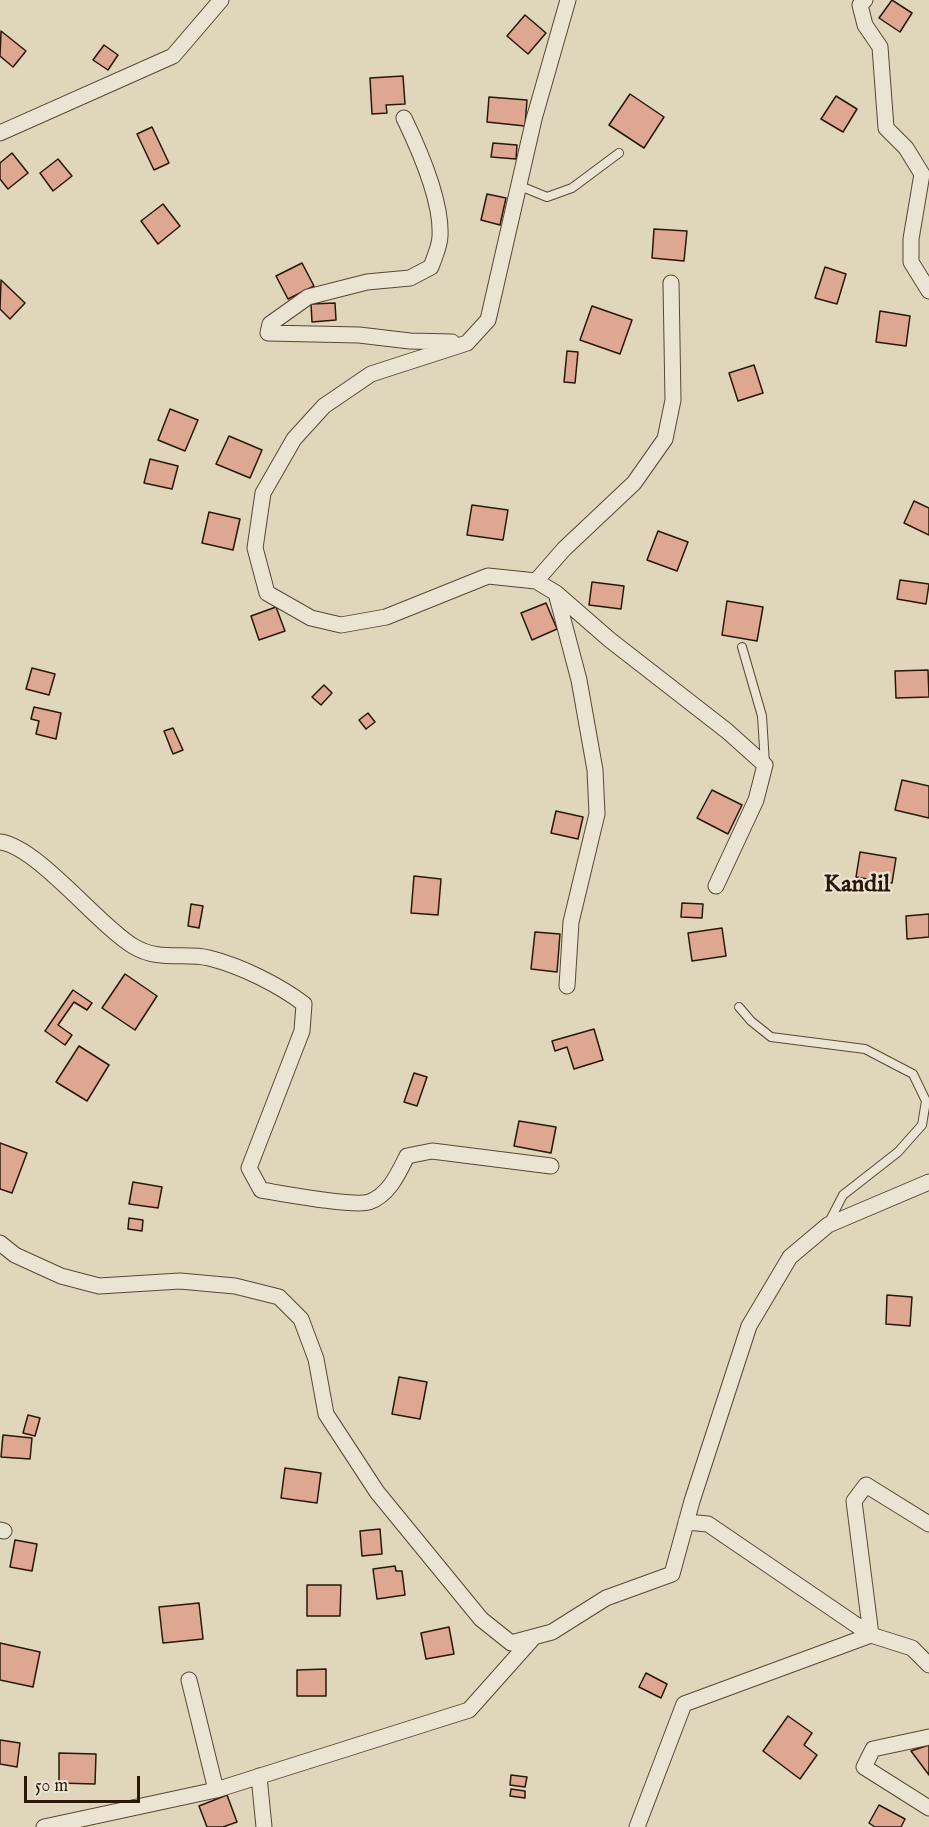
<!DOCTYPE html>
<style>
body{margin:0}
#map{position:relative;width:929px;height:1827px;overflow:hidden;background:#e0d6bb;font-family:"IM FELL English",serif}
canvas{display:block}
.scale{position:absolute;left:24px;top:1776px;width:116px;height:27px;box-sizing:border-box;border:3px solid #291808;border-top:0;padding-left:8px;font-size:18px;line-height:21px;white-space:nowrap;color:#291808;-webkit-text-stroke:4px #ebe4d3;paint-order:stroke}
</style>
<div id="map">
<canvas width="929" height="1827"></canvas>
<div class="scale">50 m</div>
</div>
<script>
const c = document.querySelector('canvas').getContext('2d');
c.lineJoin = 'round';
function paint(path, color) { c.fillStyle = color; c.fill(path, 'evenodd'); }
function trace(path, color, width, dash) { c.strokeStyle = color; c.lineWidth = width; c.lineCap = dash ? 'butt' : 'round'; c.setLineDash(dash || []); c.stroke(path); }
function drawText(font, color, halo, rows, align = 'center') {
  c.font = font + ' "IM FELL English",serif'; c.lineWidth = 4.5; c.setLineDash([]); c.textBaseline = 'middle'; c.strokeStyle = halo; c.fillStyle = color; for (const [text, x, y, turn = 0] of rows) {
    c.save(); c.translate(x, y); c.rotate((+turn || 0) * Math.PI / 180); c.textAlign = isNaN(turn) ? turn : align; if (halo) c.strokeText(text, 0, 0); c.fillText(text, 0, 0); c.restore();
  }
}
const building = new Path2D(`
 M892,0L912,13L900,32L879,18Z
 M525,15L546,33L528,54L507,36Z
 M1,31L26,51L13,67L0,56Z
 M104,45L118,55L108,70L93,60Z
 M403,76L405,104L386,105L387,113L372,114L370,78Z
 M630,94L664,117L644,148L609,125Z
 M836,96L857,109L843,132L821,119Z
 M489,97L527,100L525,126L487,122Z
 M152,127L169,163L154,170L137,134Z
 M493,143L517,145L516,159L491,157Z
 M12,153L28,173L8,189L0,179V163Z
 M58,159L72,176L53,191L40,173Z
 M487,194L506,198L500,225L481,220Z
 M163,204L180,226L158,244L141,221Z
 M654,229L687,231L684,261L652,258Z
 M302,263L314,286L288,299L276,276Z
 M825,267L846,274L837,304L815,298Z
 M1,280L25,303L10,319L0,309Z
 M335,303L336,320L312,322L311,304Z
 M592,306L632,320L620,354L580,340Z
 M880,311L910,316L906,346L876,342Z
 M567,351L578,352L575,383L564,382Z
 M754,365L763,393L738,401L729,373Z
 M170,409L198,420L185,451L158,440Z
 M229,436L262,450L250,478L216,464Z
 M150,459L178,466L172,489L144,483Z
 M914,501L929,508V535L904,523Z
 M472,505L508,510L503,540L467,535Z
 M209,512L240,519L233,550L202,543Z
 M658,531L688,542L677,571L647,560Z
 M900,580L929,584L926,604L897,599Z
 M592,582L624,586L621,609L589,605Z
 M727,601L763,607L757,641L722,635Z
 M546,603L557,629L532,640L521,613Z
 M276,607L285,631L259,640L251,616Z
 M32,668L55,674L49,695L26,689Z
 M928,670L929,697L896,698L895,671Z
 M324,685L332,693L321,705L312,697Z
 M34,707L61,713L56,739L36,734L39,721L31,719Z
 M368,713L375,722L366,729L359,720Z
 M173,728L183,750L173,754L164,731Z
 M902,780L929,786V818L895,810Z
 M712,790L742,805L728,834L697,818Z
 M556,811L583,817L578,839L551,833Z
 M860,852L896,858L892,883L856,877Z
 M414,876L441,879L438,915L411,913Z
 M682,903L703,904L702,918L681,917Z
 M191,904L203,906L199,928L188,926Z
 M929,914V937L907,939L906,916Z
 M722,928L726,956L692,961L688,933Z
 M535,932L560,934L557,972L531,969Z
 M125,974L157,996L135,1030L102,1008Z
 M73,990L92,1003L87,1010L74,1002L58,1025L72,1035L65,1045L45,1031Z
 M594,1029L603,1060L574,1069L567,1047L555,1051L552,1041Z
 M79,1046L109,1065L87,1101L56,1082Z
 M414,1073L427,1077L417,1106L404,1102Z
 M519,1121L556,1127L551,1153L514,1146Z
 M0,1143L27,1153L12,1193L0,1189Z
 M133,1182L162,1187L158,1208L129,1204Z
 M129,1218L143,1220L142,1231L128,1229Z
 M887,1295L912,1297L910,1326L886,1324Z
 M399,1377L427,1382L420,1419L392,1414Z
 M28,1415L40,1418L35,1436L23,1433Z
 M3,1435L32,1438L30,1459L1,1457Z
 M285,1468L321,1473L317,1503L281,1498Z
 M380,1529L382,1554L362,1556L360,1531Z
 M15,1540L37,1544L32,1571L10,1567Z
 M395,1566L396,1571H402L405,1595L377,1599L373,1569Z
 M307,1585H341L340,1616H307Z
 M199,1603L203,1639L163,1643L159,1607Z
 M449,1627L454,1654L426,1659L421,1633Z
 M0,1643L40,1652L33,1687L0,1680Z
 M326,1669V1696H297V1670Z
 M646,1673L667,1684L661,1698L639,1687Z
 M788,1716L812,1733L804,1745L817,1755L800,1779L763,1751Z
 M0,1740L20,1743L17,1767L0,1764Z
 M929,1745V1775L911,1751Z
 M59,1753L96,1754L95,1784L59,1783Z
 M511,1775L527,1777L525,1787L510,1785Z
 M511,1789L525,1791V1798L510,1796Z
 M227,1795L237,1822L223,1827H207L199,1806Z
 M879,1805L905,1819L901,1827H875L869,1823Z`);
const service = new Path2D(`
 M520,186L547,197L572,188L619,153
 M742,647L762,716L765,764
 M739,1007L751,1021L771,1037L865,1049L913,1074L926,1101L922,1125L898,1152L843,1195L828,1224`);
const minor = new Path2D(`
 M568,0L534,119L488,320L467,343L371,374L324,406L294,439L263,493L255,548L267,593L311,618L341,625L386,617L488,576L536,581L556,593L610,640L727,731L765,765L756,800L716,886
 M865,0L860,5L865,25L880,47L886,128L906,148L922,174L911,239V262L929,291
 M404,118C419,149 442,201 440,236C440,246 434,258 431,267L410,278L367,282L308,297L270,324L268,333L359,335L410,341L452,342
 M0,133L173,56L221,0
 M536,581L564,549L634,483L665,439L673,400L671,283
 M556,593L579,680L595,770L597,814L571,922L567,986
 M0,842C38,847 98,925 133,946C159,962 184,952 209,958C241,966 279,985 304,1004L302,1031L249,1168L261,1190C280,1193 354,1207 369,1202C389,1195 398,1174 407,1156L432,1151L551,1166
 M0,1243L15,1255L61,1276L99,1286L180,1281L235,1286L279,1297L301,1319L316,1359L326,1414L377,1492L481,1619L511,1643L552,1632L606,1598L672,1574L692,1501L749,1326L790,1257L828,1225L929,1182
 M686,1522L708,1524L871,1635L912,1648L929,1665
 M0,1530L4,1531
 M189,1680L216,1790
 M929,1737L873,1749L864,1767L929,1808
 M259,1776L264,1827
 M44,1827L216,1790L469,1710L534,1637
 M637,1827L684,1704L871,1635L854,1501L866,1485L929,1524`);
const neighbourhoodNames = [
 ["Kandil",857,886]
];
paint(building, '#dda792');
trace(building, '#291808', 1.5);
trace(service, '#574835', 10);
trace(minor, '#574835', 17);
trace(service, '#ebe4d3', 8);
trace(minor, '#ebe4d3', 15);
drawText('bold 24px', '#291808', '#ebe4d3', neighbourhoodNames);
</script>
